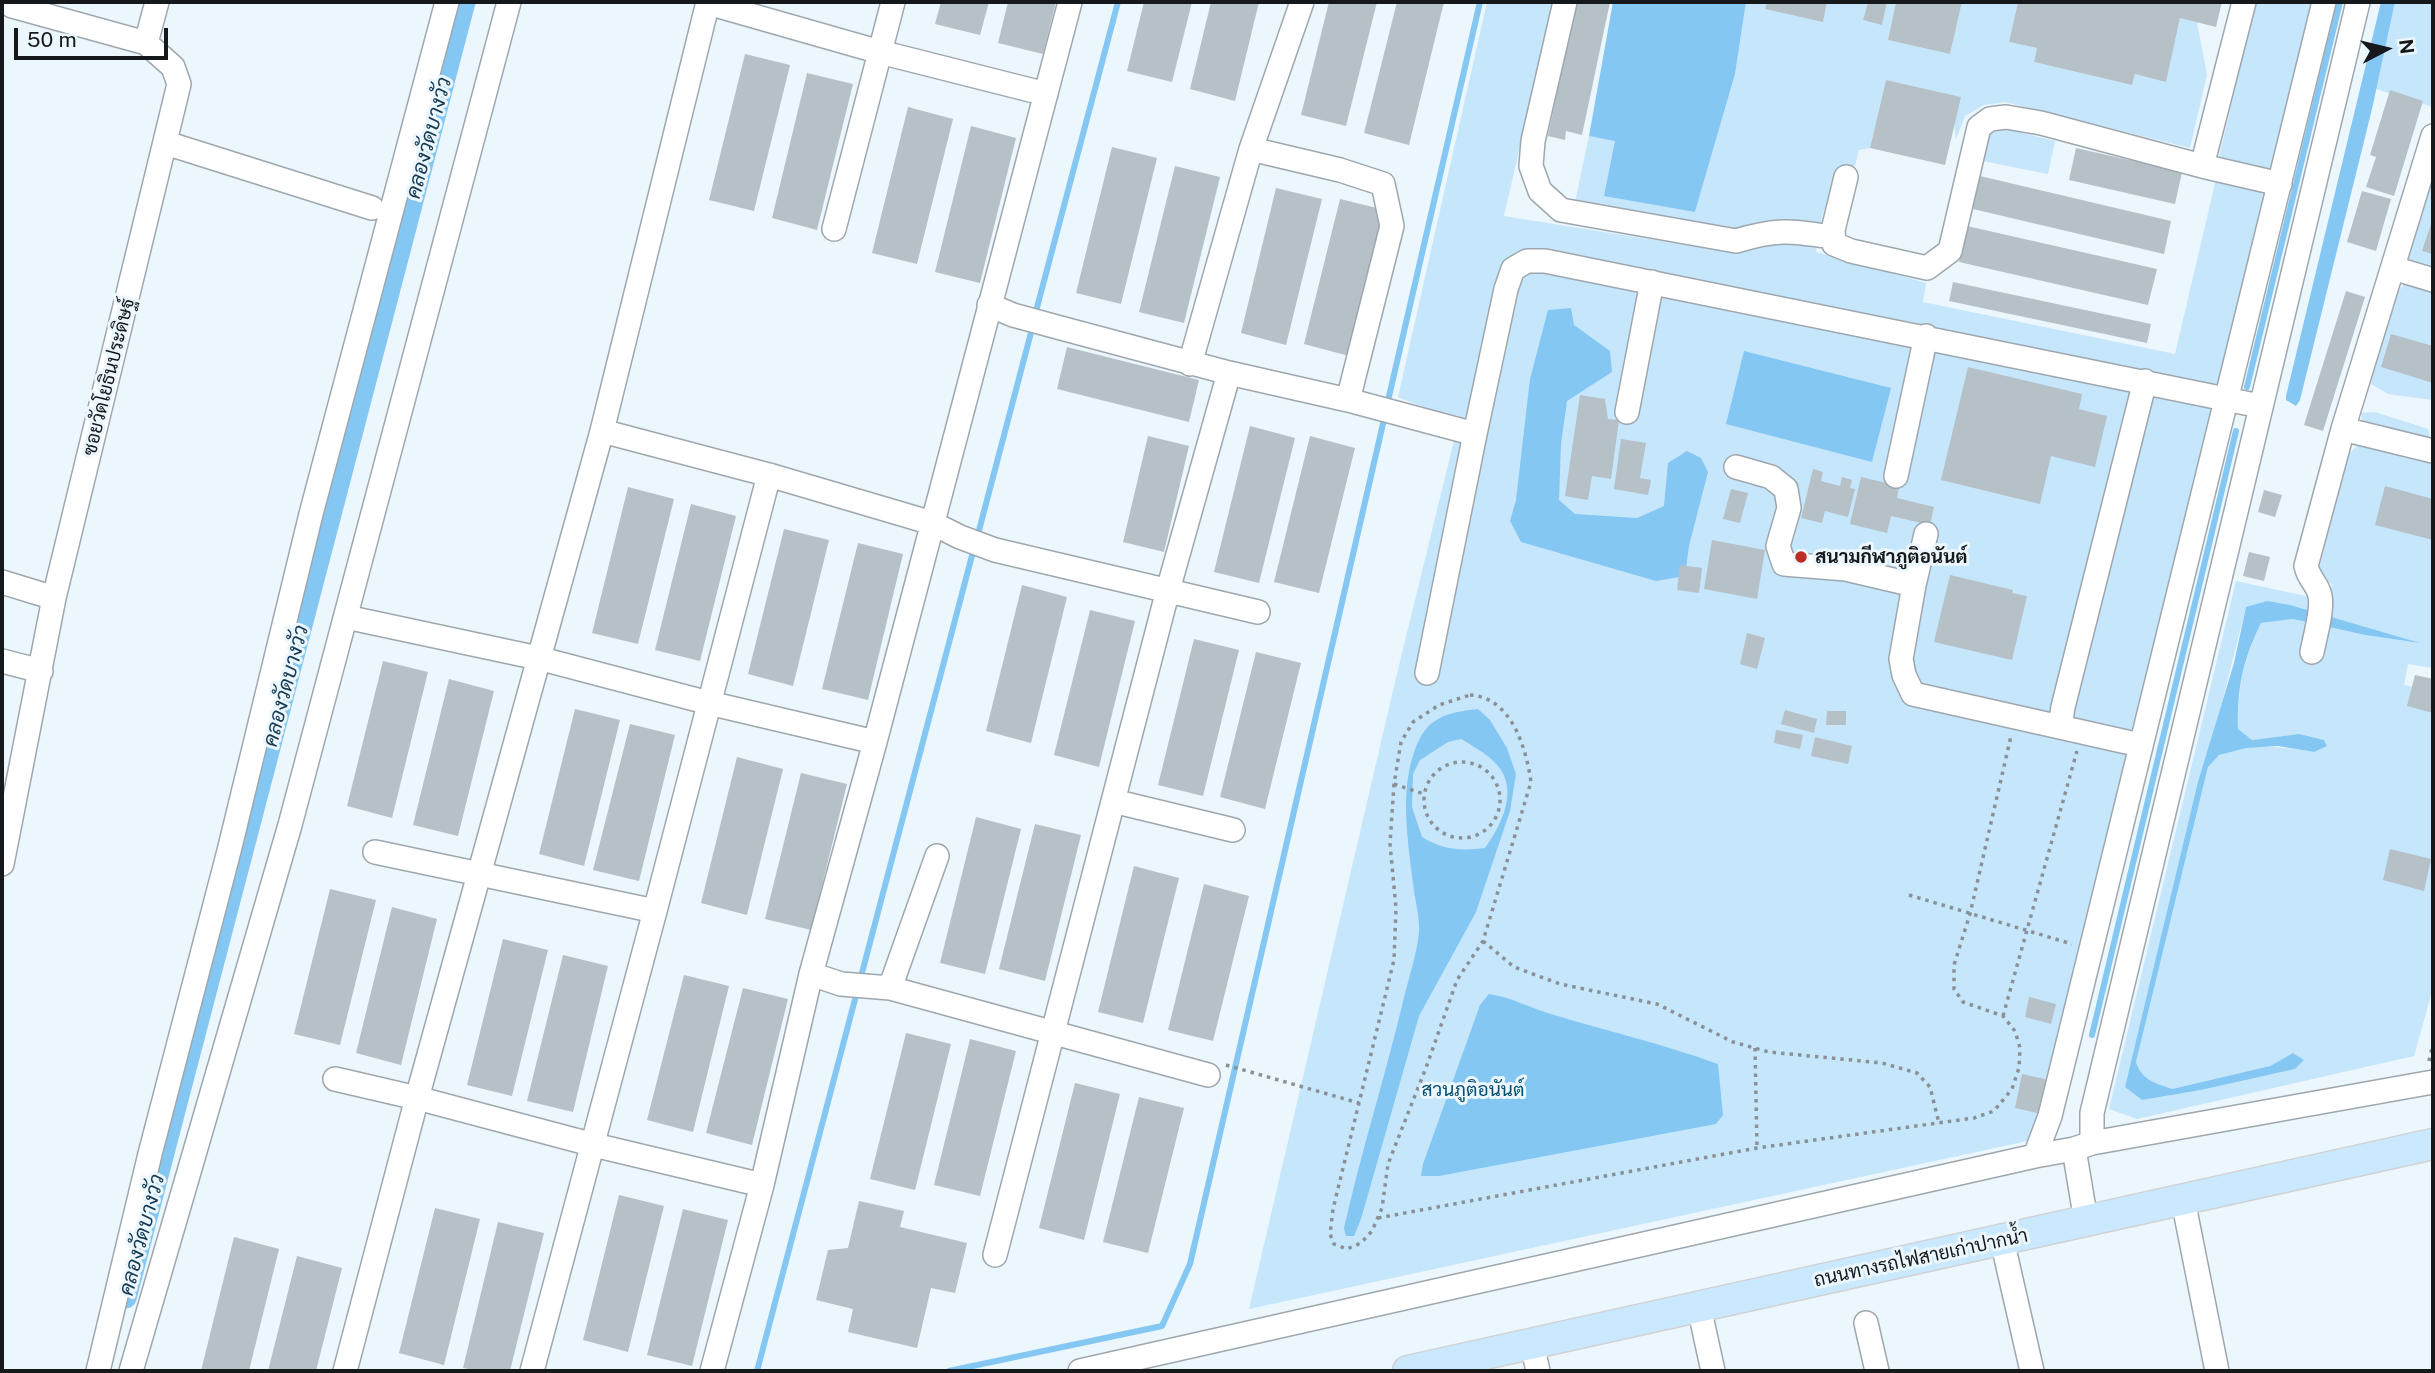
<!DOCTYPE html>
<meta charset="utf-8">
<style>
body{margin:0}
#map{position:relative;width:2435px;height:1373px;overflow:hidden;background:#ebf6fd;font-family:"Public Sans",sans-serif}
canvas{display:block}
.frame{position:absolute;inset:0;border:4px solid #16191c;pointer-events:none}
.north{position:absolute;left:2351px;top:14px;width:70px;height:70px;-webkit-text-stroke:5px #ebf6fd;paint-order:stroke;rotate:83deg;font-size:19px;font-weight:700;line-height:28px;text-align:center;color:#16191c}
.north::after{content:'';display:block;margin:auto;width:24px;height:32px;background:#16191c;clip-path:polygon(50% 0,100% 100%,50% 72%,0 100%)}
.scale{position:absolute;left:14px;top:28px;width:154px;height:32px;box-sizing:border-box;border:4px solid #16191c;border-top:0;padding-left:9px;font-size:21px;line-height:24px;white-space:nowrap;color:#16191c;-webkit-text-stroke:5px #ebf6fd;paint-order:stroke}
</style>
<div id="map">
<canvas width="2435" height="1373"></canvas>
<div class="frame"></div>
<div class="north">N</div>
<div class="scale">50 m</div>
</div>
<script>
const c = document.querySelector('canvas').getContext('2d');
c.lineJoin = 'round';
function paint(path, color) { c.fillStyle = color; c.fill(path, 'evenodd'); }
function trace(path, color, width, dash) { c.strokeStyle = color; c.lineWidth = width; c.lineCap = dash ? 'butt' : 'round'; c.setLineDash(dash || []); c.stroke(path); }
function drawText(font, color, halo, rows, align = 'center') {
  c.font = font + ' "Public Sans",Sarabun,sans-serif'; c.lineWidth = 6; c.setLineDash([]); c.textBaseline = 'middle'; c.strokeStyle = halo; c.fillStyle = color; for (const [text, x, y, turn = 0] of rows) {
    c.save(); c.translate(x, y); c.rotate((+turn || 0) * Math.PI / 180); c.textAlign = isNaN(turn) ? turn : align; if (halo) c.strokeText(text, 0, 0); c.fillText(text, 0, 0); c.restore();
  }
}
const green = new Path2D(`
 M1487,2H1553L1504,216L1729,252L1786,238L1808,223C1781,215 1763,222 1737,231L1575,202L1589,136L1615,140L1695,212L1735,74L1746,2H1767L1765,9L1823,21L1827,2H1868L1863,20L1882,24L1887,2H1896L1888,40L1950,54L1962,2H2018L2009,42L2037,48L2034,62L2132,85L2135,74L2166,81L2180,18L2197,22L2207,75L2190,148L2005,102L1984,105L1965,116L1956,139L1954,124L1960,97L1886,80L1870,148L1859,150L1853,173L1835,180L1822,216L1816,252L1926,283L1923,302L2175,354L2216,179L2267,195L2212,405L2217,407L2053,1073L2032,1140L1249,1309L1395,682L1460,416L1428,409L1398,397Z
 M2255,2H2313L2273,170L2219,157Z
 M2395,2H2433V107L2376,89Z
 M1998,127L2055,141L2048,174L1983,161L1991,129Z
 M2433,171V274L2422,271L2409,260V250Z
 M2409,279L2433,285V400L2388,394L2371,384C2378,354 2385,300 2409,279Z
 M2375,412L2428,429L2430,435L2426,439L2363,425L2361,413Z
 M2358,445H2372L2433,459V668L2408,664L2404,685L2433,691V988L2414,1056L2137,1119L2109,1109L2236,581L2329,601L2332,584L2317,576L2349,454ZM2290,605L2413,642L2365,635L2293,619L2261,623C2243,660 2238,687 2238,729L2251,740L2299,734L2314,752C2287,748 2246,741 2220,755C2215,757 2211,763 2208,767L2136,1062C2142,1080 2155,1083 2172,1089L2270,1066L2293,1053L2304,1060L2295,1069L2201,1090L2142,1100L2125,1087L2246,607Z`);
const water = new Path2D(`
 M1613,2H1746L1735,74L1695,212L1604,196L1615,141L1589,136Z
 M2381,2H2395L2372,109L2300,400L2296,406L2286,400V396Z
 M1571,308L1574,325L1610,351L1612,372L1567,401L1561,444L1559,500L1575,514L1637,518L1664,506L1668,463L1687,451L1701,458L1708,472L1689,546L1685,576L1656,581L1521,542L1510,521L1516,500L1530,379L1548,310Z
 M1744,351L1891,388L1872,462L1726,424Z
 M2267,601L2290,605L2420,643L2365,635L2293,619L2261,623C2243,660 2237,687 2238,729L2252,740L2299,734L2324,740L2327,746L2314,752L2278,746L2246,748L2219,755L2208,767L2136,1062C2142,1080 2155,1083 2172,1089L2270,1066L2293,1053L2304,1060L2295,1069L2201,1090L2142,1100L2125,1087L2198,782L2234,663L2246,607Z
 M1478,709L1490,720L1507,748L1516,774L1510,811L1476,912L1419,1016L1361,1219L1354,1236H1346L1344,1228C1361,1153 1384,1080 1402,1006C1407,983 1416,958 1419,933C1420,920 1416,904 1414,891C1409,849 1400,800 1412,759C1423,720 1440,713 1478,709ZM1461,739C1474,747 1492,756 1501,770C1517,795 1500,827 1485,848C1461,851 1443,850 1422,837L1412,807L1413,774L1420,760L1448,742Z
 M1489,994C1511,997 1530,1008 1551,1014C1607,1031 1663,1044 1718,1064L1723,1115L1716,1124L1439,1176H1421L1423,1164L1480,1005Z`);
const stream = new Path2D(`
 M1035,315L1118,2
 M2247,387L2340,2
 M1387,405L1480,2
 M977,538L1033,325
 M2092,1035L2236,431
 M757,1371L974,548
 M949,1371L1162,1326L1190,1264L1385,415`);
const canal = new Path2D(`
 M126,1298L465,2`);
const building = new Path2D(`
 M941,2H989L980,35L935,24Z
 M1008,2H1056L1043,54L998,43Z
 M1144,2H1192L1172,82L1127,71Z
 M1211,2H1259L1235,101L1190,89Z
 M1329,2H1377L1346,126L1301,115Z
 M1397,2H1444L1409,145L1364,133Z
 M1576,2H1610L1582,135L1566,131L1565,140L1548,136Z
 M1767,2H1827L1823,22L1765,9Z
 M1868,2H1887L1882,25L1863,20Z
 M1896,2H1962L1950,54L1888,40Z
 M2018,2H2222L2216,27L2180,18L2166,82L2135,74L2132,85L2034,62L2037,48L2009,42Z
 M745,54L790,65L754,211L709,200Z
 M807,73L853,84L817,230L772,218Z
 M1886,80L1961,97L1945,165L1870,148Z
 M2390,90L2423,101L2394,196L2366,187L2376,157L2370,155Z
 M908,107L953,119L917,264L872,253Z
 M971,126L1016,138L980,283L935,272Z
 M1112,147L1157,158L1121,304L1076,293Z
 M2076,148L2182,172L2175,204L2069,180Z
 M1175,166L1220,177L1184,323L1139,312Z
 M1980,176L2171,221L2164,254L1973,209Z
 M1276,188L1322,199L1286,345L1241,333Z
 M2362,191L2391,199L2376,251L2347,242Z
 M1340,199L1385,210L1349,356L1304,344Z
 M2433,218V254L2422,251Z
 M1967,226L2157,269L2148,305L1959,262Z
 M1953,282L2151,324L2147,343L1949,301Z
 M2346,291L2365,297L2323,431L2304,425Z
 M2391,334L2433,346V383L2381,367Z
 M1067,347L1199,380L1189,422L1057,389Z
 M1968,367L2082,394L2079,409L2107,416L2095,467L2051,456L2040,504L1941,480Z
 M1580,395L1605,399L1608,419L1619,420L1611,479L1592,476L1588,500L1565,496Z
 M1250,426L1295,438L1259,583L1214,572Z
 M1148,436L1189,446L1164,552L1123,542Z
 M1310,436L1355,448L1319,593L1274,582Z
 M1621,439L1646,443L1640,478L1651,480L1648,495L1614,489Z
 M1813,469L1823,472L1821,481L1840,486L1842,477L1852,480L1850,488L1855,489L1848,517L1825,511L1822,523L1801,518Z
 M1861,477L1899,486L1897,498L1934,507L1930,525L1891,516L1887,533L1850,524Z
 M2385,486L2433,499V540L2375,525Z
 M628,487L674,499L638,644L592,633Z
 M1731,489L1748,493L1740,523L1723,519Z
 M2264,490L2282,495L2275,517L2258,512Z
 M691,504L736,516L700,661L655,650Z
 M784,529L829,540L793,686L748,674Z
 M1712,540L1765,550L1757,599L1704,589Z
 M858,543L903,554L868,700L822,689Z
 M2249,552L2270,557L2264,581L2243,576Z
 M1680,565L1702,568L1699,593L1677,590Z
 M1950,575L2013,590L2012,593L2027,596L2012,660L1934,642Z
 M1022,585L1067,597L1031,743L986,731Z
 M1090,610L1135,621L1099,767L1054,755Z
 M1747,633L1765,638L1757,669L1740,664Z
 M1194,639L1239,650L1203,796L1158,785Z
 M1256,652L1301,663L1265,809L1220,797Z
 M383,661L428,672L392,818L347,806Z
 M2415,675L2433,679V713L2407,706Z
 M449,679L494,691L458,836L413,825Z
 M575,709L620,720L584,866L539,854Z
 M1785,710L1817,719L1814,733L1781,724Z
 M1827,711H1846V725H1826Z
 M630,724L675,735L639,881L593,870Z
 M1776,730L1803,735L1800,749L1774,743Z
 M1815,737L1852,746L1848,764L1811,756Z
 M737,757L783,769L747,915L701,903Z
 M801,773L847,784L811,930L765,919Z
 M976,817L1021,829L985,974L940,963Z
 M1035,824L1081,835L1045,981L999,969Z
 M2390,849L2431,859L2424,891L2383,880Z
 M1134,866L1179,878L1143,1023L1098,1012Z
 M1204,884L1249,896L1213,1041L1168,1030Z
 M330,889L376,900L340,1045L294,1034Z
 M392,907L437,919L401,1065L356,1053Z
 M503,939L548,950L512,1096L467,1085Z
 M563,955L608,966L573,1112L527,1101Z
 M684,975L729,986L693,1132L647,1120Z
 M743,988L788,999L752,1145L706,1133Z
 M2029,997L2056,1004L2051,1024L2025,1017Z
 M906,1033L951,1044L915,1190L870,1179Z
 M970,1039L1016,1051L980,1196L934,1185Z
 M2022,1074L2049,1080L2042,1114L2015,1108Z
 M1075,1083L1120,1094L1084,1240L1039,1228Z
 M1139,1097L1184,1108L1148,1253L1103,1242Z
 M619,1195L664,1206L628,1352L583,1340Z
 M859,1201L904,1211L900,1227L967,1243L955,1293L931,1288L917,1348L848,1332L853,1309L816,1300L828,1250L848,1248Z
 M435,1208L480,1219L444,1365L399,1353Z
 M683,1209L728,1220L692,1366L647,1355Z
 M498,1222L544,1233L510,1371H478L463,1368Z
 M234,1237L279,1249L249,1371H201Z
 M297,1256L342,1268L316,1371H268Z`);
const path = new Path2D(`
 M1470,695C1511,697 1526,747 1531,782L1483,941L1457,980L1427,1065L1388,1164L1382,1208L1372,1231L1361,1243L1347,1249L1334,1244L1330,1234L1333,1209L1394,960L1396,908L1390,844L1394,784L1401,742L1413,722L1439,705Z
 M1424 800a38 38 0 1 1 76 0a38 38 0 1 1-76 0Z
 M1394,784L1424,794
 M1909,895L2072,944
 M1483,941L1514,967L1560,984L1657,1004L1733,1042L1769,1052L1882,1063L1917,1073L1930,1087L1939,1123
 M2003,1016L2077,751
 M1755,1048L1757,1147
 M2429,1061L2433,1043
 M1226,1065L1359,1103
 M1378,1218L1757,1148L1974,1118L1994,1111L2012,1089L2019,1068L2020,1048L2015,1031L2003,1016L1963,1002L1954,989V965L1970,914L2011,736`);
const minor = new Path2D(`
 M708,2L602,431L417,1098L594,1145L762,1185
 M1565,2L1533,141L1531,166L1540,191L1561,210L1736,241C1778,228 1792,231 1833,237
 M2244,2L2202,166L2280,184
 M708,3L880,52L1046,94
 M146,43L157,2
 M166,143L372,208
 M1846,177L1833,230L1834,244L1851,251L1927,268L1950,251L1979,127L1990,119L2006,117L2041,123L2202,166
 M834,229L893,2
 M2393,268L2433,280
 M989,305L1013,315L1057,327L1229,373L1168,590L995,1255
 M1190,364L1251,149L1302,2
 M1229,373L1348,400L1392,226L1383,184L1340,170L1251,149
 M1348,400L1475,434
 M1627,412L1652,282
 M2343,429L2433,451
 M602,431L769,475L932,523L960,537L995,550L1258,612
 M1736,467L1771,477L1786,489L1789,508L1778,546L1784,564L1846,569L1914,585
 M1896,476L1926,336
 M1926,534L1914,585L1901,659L1904,675L1913,694L2140,745
 M2,582L54,598
 M346,617L538,658L709,703L875,742
 M2312,652C2315,637 2323,609 2320,596C2318,584 2309,580 2306,566L2343,429L2433,136
 M2,661L41,671
 M1427,673L1475,434L1506,289L1513,269L1527,261H1545L2260,406
 M2060,727L2063,707L2145,381
 M1113,801L1233,830
 M375,852L655,911
 M2,864L54,598L179,84L173,67L146,43L12,6L13,2
 M811,974L841,984L890,988L1208,1075
 M890,988L937,856
 M335,1079L417,1098L345,1371
 M2092,1143V1113L2358,2
 M2074,1149L2086,1221
 M2035,1156L2050,1116L2324,2
 M2183,1200L2217,1371
 M2002,1240L2032,1371
 M1699,1307L1713,1371
 M1866,1323L1877,1371
 M1532,1344L1538,1371
 M98,1371L150,1154L229,851L311,514L447,2
 M131,1371L290,825L509,2
 M532,1371L655,911L769,475
 M712,1371L762,1185L811,974L875,742L1070,2
 M1080,1371L2035,1156L2074,1149L2092,1143L2433,1082`);
const major = new Path2D(`
 M1408,1371L2433,1144`);
const markers = [
 [1801,557,7,"#bc2e25"]
];
const streetNames = [
 ["ซอยวัดโยธินประดิษฐ์",109,377,-76],
 ["ถนนทางรถไฟสายเก่าปากน้ำ",1921,1258,-12]
];
const poiNames = [
 ["สนามกีฬาภูติอนันต์",1815,557]
];
const parkNames = [
 ["สวนภูติอนันต์",1473,1090]
];
const waterNames = [
 ["คลองวัดบางวัว",429,138,-75],
 ["คลองวัดบางวัว",286,686,-75],
 ["คลองวัดบางวัว",142,1235,-75]
];
paint(green, '#c6e6fc');
paint(water, '#85c7f3');
trace(stream, '#85c7f3', 6);
trace(canal, '#85c7f3', 21);
paint(building, '#b6c0c7');
trace(minor, '#9ea7ae', 26);
trace(major, '#d0d1d2', 33);
trace(path, '#8a9196', 3.5, [3.5, 5]);
trace(minor, '#fff', 23);
trace(major, '#cbe9fe', 30);
for (const [x, y, r, color] of markers) { const dot = new Path2D(); dot.arc(x, y, r, 0, 2 * Math.PI); c.fillStyle = color; c.fill(dot); trace(dot, '#ebf6fd', 2.5); }
drawText('19px', '#16191c', '#ebf6fd', streetNames);
drawText('bold 19px', '#16191c', '#ebf6fd', poiNames, 'left');
drawText('19px', '#074e71', '#ebf6fd', parkNames);
drawText('italic 21px', '#143950', '#ebf6fd', waterNames);
</script>
